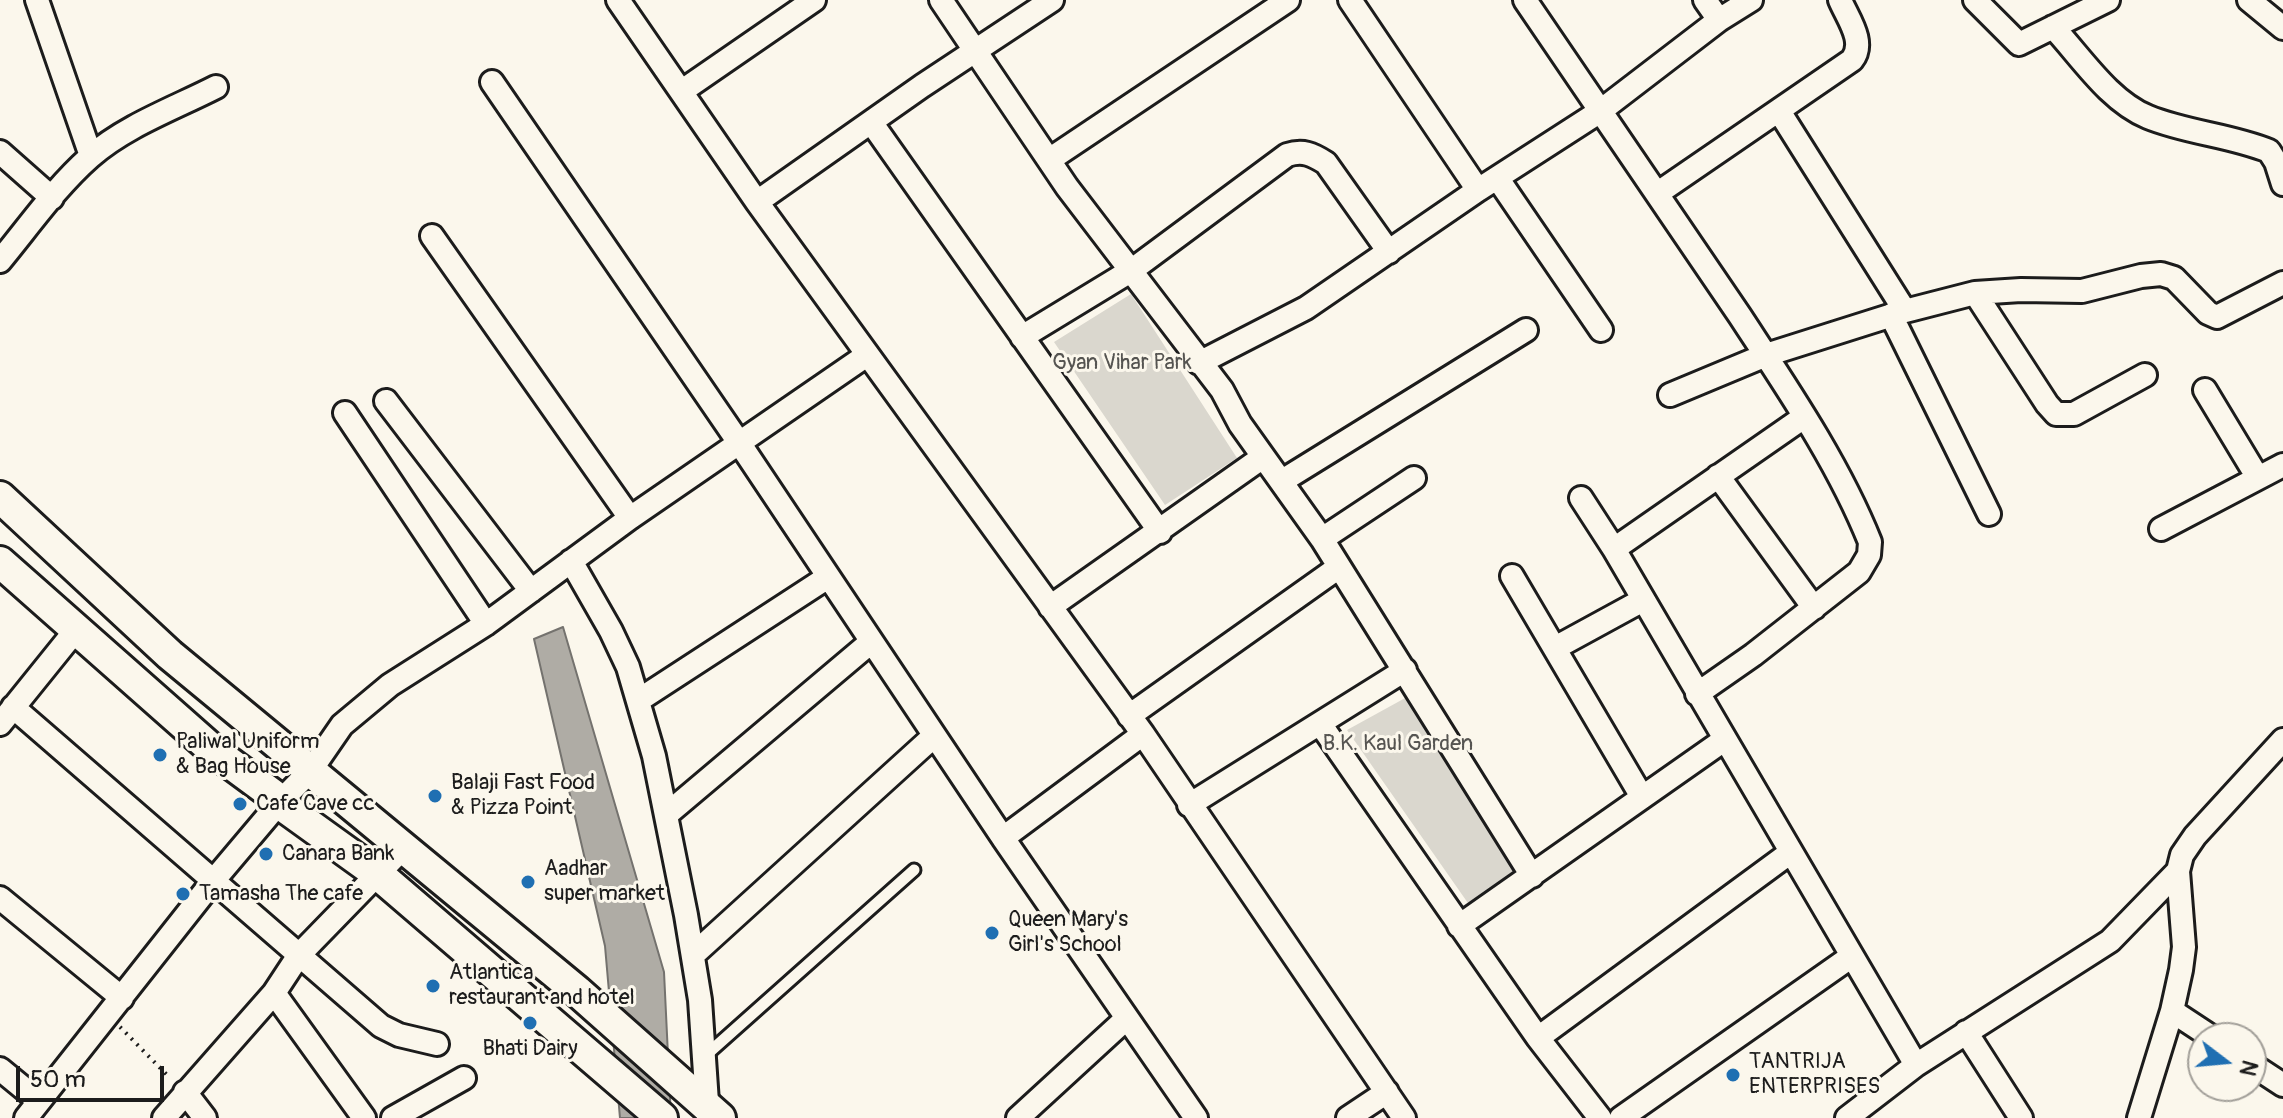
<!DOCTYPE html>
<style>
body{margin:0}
#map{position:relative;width:2283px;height:1118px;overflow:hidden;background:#fbf7ec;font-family:Pangolin,sans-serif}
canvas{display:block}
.north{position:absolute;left:2187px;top:1022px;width:80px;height:80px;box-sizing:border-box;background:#fbf7ec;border:2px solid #a29f99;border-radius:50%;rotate:106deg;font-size:22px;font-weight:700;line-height:32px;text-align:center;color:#1c1c1c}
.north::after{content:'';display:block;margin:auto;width:28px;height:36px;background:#1f6fb2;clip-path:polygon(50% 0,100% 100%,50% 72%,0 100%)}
.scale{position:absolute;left:16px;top:1066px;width:148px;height:36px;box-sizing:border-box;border:4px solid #1c1c1c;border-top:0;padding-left:10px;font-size:24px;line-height:28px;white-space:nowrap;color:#1c1c1c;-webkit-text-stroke:6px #fbf7ec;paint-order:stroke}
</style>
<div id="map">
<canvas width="2283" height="1118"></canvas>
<div class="north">N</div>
<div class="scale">50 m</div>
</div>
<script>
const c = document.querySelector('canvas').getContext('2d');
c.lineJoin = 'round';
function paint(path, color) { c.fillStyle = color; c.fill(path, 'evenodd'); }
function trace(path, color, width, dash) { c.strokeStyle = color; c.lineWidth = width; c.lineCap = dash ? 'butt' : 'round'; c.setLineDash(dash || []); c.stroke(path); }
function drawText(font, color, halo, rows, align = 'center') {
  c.font = font + ' Pangolin,sans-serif'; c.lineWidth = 6; c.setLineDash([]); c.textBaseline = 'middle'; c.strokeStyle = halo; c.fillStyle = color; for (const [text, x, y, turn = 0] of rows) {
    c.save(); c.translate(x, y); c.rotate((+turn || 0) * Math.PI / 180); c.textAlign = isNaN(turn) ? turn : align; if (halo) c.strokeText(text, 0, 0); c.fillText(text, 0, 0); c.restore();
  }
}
const green = new Path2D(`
 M1131,294L1237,458L1165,505L1054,342Z
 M1407,697L1518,869L1470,906L1347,730Z`);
const water = new Path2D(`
 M563,627L664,972L671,1118H620L605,946L534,639Z`);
const path = new Path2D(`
 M120,1027L170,1078`);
const lane = new Path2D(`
 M705,1056L914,870`);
const street = new Path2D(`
 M37,0L91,156
 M618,0L757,202L1143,734L1404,1118
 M941,0L1067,187L1222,390L1240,424L1322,539L1532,876
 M1350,0L1478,190
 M1525,0C1596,106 1669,210 1740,316C1787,388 1838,462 1870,542L1869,555L1859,572L1753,655L1697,694
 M1705,0L1719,20
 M1975,0L2019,44L2108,0
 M2249,0L2283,28
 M2053,27C2081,57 2109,101 2148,117C2187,133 2230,135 2269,151L2276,162L2283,184
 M492,82L740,444L1003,838
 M682,91L814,0
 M1779,111L1905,311
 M871,122L1160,532
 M0,152L52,198
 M1049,160L1288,0
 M1498,179L1601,330
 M1658,193L1852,60C1866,42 1848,19 1840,0
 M757,202L922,86L1052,0
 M432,236L630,518
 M0,261C29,226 56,187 90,157C125,126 175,108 216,87
 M1975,293L2047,404L2056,414H2074L2145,375
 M1891,315L1989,514
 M1022,337L1132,270L1287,155C1303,150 1312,154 1326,163L1389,252
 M1199,363L1306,308L1478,190L1599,112L1719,20L1751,0
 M2205,390L2258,478
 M1670,395L1766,355L1905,311L1975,293L2021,290L2082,291L2141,276L2161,274L2174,278L2208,313L2217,317L2283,283
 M386,401L531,591
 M345,413L486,624
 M1718,476L1814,608
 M1282,481L1526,330
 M1581,498L1614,549L1916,1065
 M2161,529L2283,465
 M1322,539L1414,478
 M1614,549L1804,417
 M571,561L611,631L628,667L654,756L686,915L700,1000L708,1117
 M1512,576L1642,797
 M1050,607L1263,457
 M1555,648L1643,600
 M639,700L828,577
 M13,707L381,1026L399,1035L437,1044
 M1129,716L1339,567
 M0,724L75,631
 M1321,725L1538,1038L1600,1118
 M1143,734L1003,838L1196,1118
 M1189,805L1405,670
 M666,815L871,642
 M0,898L122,998
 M1459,926L1724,740
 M693,955L934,736
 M2172,1011L2213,1038
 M1966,1032L2021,1118
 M1538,1038L1791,852
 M2251,1064L2283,1085
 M0,1069L39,1101
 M185,1092L205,1118
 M26,1118L214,880L279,803L311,770L342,725L390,685L486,624L630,518L867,355
 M164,1118L274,993
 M364,1118L274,993L299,955L404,847
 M393,1118L464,1078
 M1018,1118L1127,1018
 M1348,1118L1387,1092
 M1621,1118L1852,956
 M1847,1118L1916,1065L2110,941L2178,871
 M2139,1118L2172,1011L2181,970L2184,947L2178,871L2182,855L2195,836L2283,740`);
const secondary = new Path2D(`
 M0,497L170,655L577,991L720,1118
 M0,562L215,752L272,794L279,803L379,875L662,1118`);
const markers = [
 [160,755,8,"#1f6fb2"],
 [435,796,8,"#1f6fb2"],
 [240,804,8,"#1f6fb2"],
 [266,854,8,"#1f6fb2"],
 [528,882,8,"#1f6fb2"],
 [183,894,8,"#1f6fb2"],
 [992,933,8,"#1f6fb2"],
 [433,986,8,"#1f6fb2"],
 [530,1023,8,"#1f6fb2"],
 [1733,1075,8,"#1f6fb2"]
];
const parkNames = [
 ["Gyan Vihar Park",1122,363],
 ["B.K. Kaul Garden",1398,744]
];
const poiNames = [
 ["Paliwal Uniform",176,742],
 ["& Bag House",176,767],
 ["Balaji Fast Food",451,783],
 ["& Pizza Point",451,808],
 ["Cafe Cave cc",256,804],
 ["Canara Bank",282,854],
 ["Aadhar",544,869],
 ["super market",544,894],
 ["Tamasha The cafe",199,894],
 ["Queen Mary's",1008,920],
 ["Girl's School",1008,945],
 ["Atlantica",449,973],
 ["restaurant and hotel",449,998],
 ["Bhati Dairy",530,1049,"center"],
 ["TANTRIJA",1749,1062],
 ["ENTERPRISES",1749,1087]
];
paint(green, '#dad7ce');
paint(water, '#afaca5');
trace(water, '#74726e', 2);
trace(lane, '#1c1c1c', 17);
trace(street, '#1c1c1c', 28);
trace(secondary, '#1c1c1c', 36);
trace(path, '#1c1c1c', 4, [2, 6]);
trace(lane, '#fbf7ec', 11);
trace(street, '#fbf7ec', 22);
trace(secondary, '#fbf7ec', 30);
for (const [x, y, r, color] of markers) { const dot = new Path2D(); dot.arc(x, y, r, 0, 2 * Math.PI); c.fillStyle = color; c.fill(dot); trace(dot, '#fbf7ec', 3); }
drawText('22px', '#555451', '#fbf7ec', parkNames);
drawText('22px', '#1c1c1c', '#fbf7ec', poiNames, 'left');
</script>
